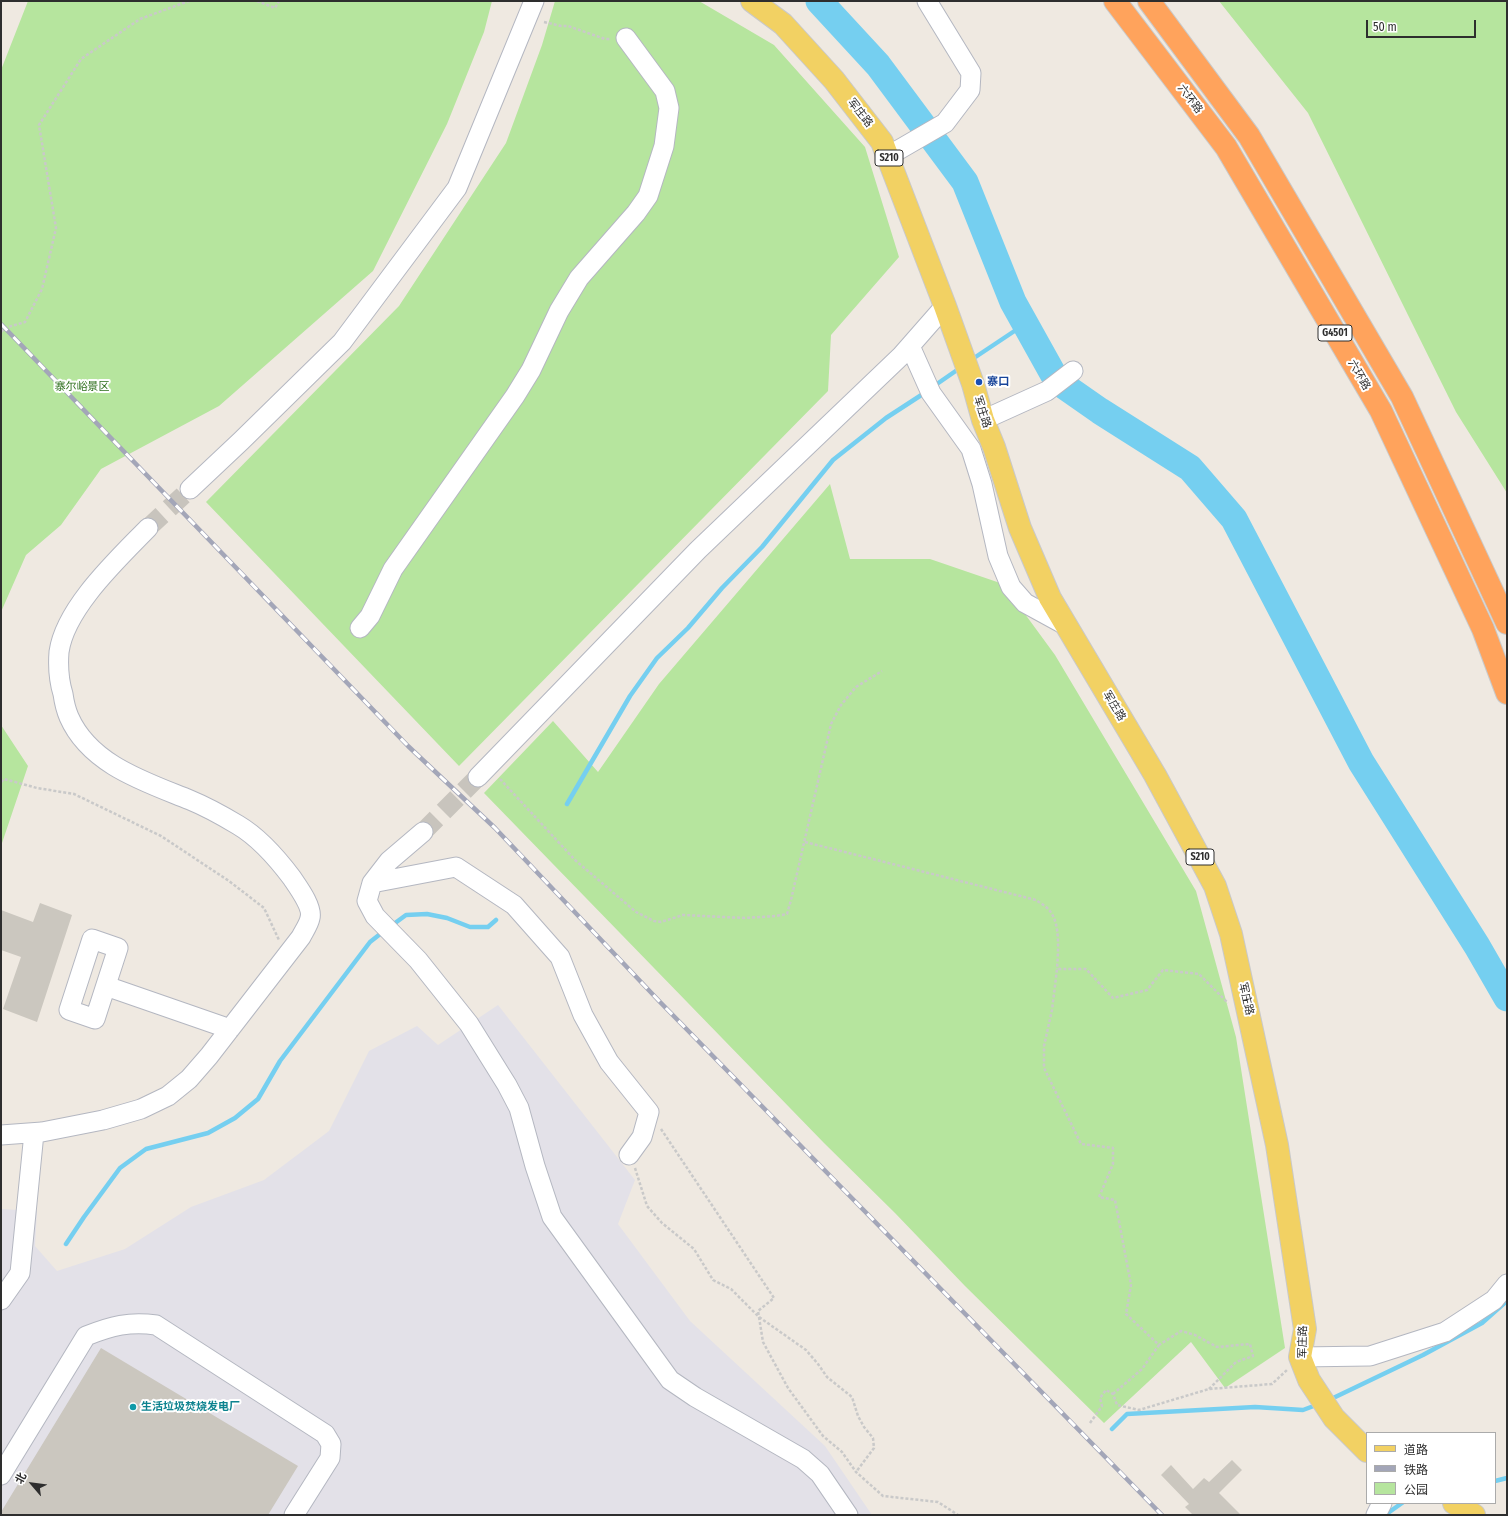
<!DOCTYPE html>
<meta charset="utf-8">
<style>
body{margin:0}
#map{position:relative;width:1508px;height:1516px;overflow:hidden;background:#efe9e1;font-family:"Fira Sans Condensed","Noto Sans SC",sans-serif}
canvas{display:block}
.frame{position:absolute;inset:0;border:2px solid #2e2e2e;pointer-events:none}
.legend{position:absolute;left:1366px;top:1432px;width:130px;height:72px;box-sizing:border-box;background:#fff;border:1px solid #ababab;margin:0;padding:5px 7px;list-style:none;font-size:12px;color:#2e2e2e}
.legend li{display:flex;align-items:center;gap:8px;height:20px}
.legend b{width:20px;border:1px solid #ababab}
.north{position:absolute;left:12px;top:1464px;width:40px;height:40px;-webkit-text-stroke:3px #fff;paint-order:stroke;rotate:298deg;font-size:11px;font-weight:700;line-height:16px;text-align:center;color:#2e2e2e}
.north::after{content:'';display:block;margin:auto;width:14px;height:18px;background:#2e2e2e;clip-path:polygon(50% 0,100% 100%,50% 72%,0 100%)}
.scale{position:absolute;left:1366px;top:20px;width:110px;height:18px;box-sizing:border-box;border:2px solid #2e2e2e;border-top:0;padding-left:5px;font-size:12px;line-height:14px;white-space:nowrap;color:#2e2e2e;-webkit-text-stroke:3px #fff;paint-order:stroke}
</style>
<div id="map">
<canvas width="1508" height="1516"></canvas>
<div class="frame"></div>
<ul class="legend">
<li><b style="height:5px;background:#f2d163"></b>道路</li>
<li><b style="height:5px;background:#a3a6b8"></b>铁路</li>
<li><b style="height:11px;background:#b6e59e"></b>公园</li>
</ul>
<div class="north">北</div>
<div class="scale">50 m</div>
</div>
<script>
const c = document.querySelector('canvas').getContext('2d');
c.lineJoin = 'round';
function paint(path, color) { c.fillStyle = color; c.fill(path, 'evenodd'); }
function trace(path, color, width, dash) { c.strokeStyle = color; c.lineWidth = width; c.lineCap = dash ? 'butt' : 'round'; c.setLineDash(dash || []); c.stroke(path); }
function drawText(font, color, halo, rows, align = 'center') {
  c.font = font + ' "Fira Sans Condensed","Noto Sans SC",sans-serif'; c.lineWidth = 4; c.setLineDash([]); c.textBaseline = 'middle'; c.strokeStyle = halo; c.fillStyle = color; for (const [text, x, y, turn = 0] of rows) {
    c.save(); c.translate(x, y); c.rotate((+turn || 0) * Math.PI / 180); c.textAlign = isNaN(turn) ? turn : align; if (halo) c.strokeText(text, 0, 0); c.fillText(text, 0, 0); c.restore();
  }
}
const industrial = new Path2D(`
 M498,1005L635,1180L618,1224L690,1321L825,1446L872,1515H1V1209L37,1211L35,1246L57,1271L125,1249L191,1207L264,1180L329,1131L369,1051L417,1026L438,1045Z`);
const green = new Path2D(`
 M28,1H492L484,32L447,124L373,271L219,406L101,469L61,525L26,555L1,612V70Z
 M555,1H699L774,45L865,147L899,257L831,335L828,391L459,766L206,502L399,306L506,143L542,45Z
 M1219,1H1507V493L1456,412L1308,113Z
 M830,484L850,559H930L1003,584L1055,655L1196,891L1236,1037L1285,1348L1225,1388L1191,1342L1104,1423L965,1286L895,1213L824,1143L484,793L553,721L598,772L659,684Z
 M1,725L28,766L1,846Z`);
const stream = new Path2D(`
 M971,360L1025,324
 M934,386L960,368
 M567,804L630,696L657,658L688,628L722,588L762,547L833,460L886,418L926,392
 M391,926L406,915L427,914L447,918L470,927H488L496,920
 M66,1244L84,1217L120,1168L146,1149L208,1133L235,1118L258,1099L280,1061L311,1020L370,942L384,931
 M1329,1400L1423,1355L1482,1323L1507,1301
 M1112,1429L1127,1414L1255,1407L1303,1410L1319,1404
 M1495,1481L1507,1478
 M1385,1515L1402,1503`);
const river = new Path2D(`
 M819,1L878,65L965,182L1013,302L1057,381L1100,411L1190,468L1234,519L1361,762L1477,946L1507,998`);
const building = new Path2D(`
 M40,903L72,915L37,1022L3,1009L21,957L1,950V910L33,922Z
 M101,1348L298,1466L268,1515H1V1512Z
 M1232,1460L1242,1470L1219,1493L1241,1515H1193L1185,1507L1189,1504L1161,1475L1171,1465L1193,1489L1204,1478L1209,1482Z`);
const minorTunnel = new Path2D(`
 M148,528L190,489
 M423,832L478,777`);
const path = new Path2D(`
 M257,1L275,8L279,1
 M544,22L561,26H568L605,39H610
 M1,332L5,328L25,322L42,289L56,228L39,125L81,59L140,19L189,1
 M500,779L575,860L636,912L654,921L661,922L683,915L745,918L776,916L787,914L791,900L831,724L841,705L856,687L882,671
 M1,782L4,779L37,788L74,794L161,836L229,881L264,908L279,940
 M805,842L1036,900C1040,903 1046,906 1049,910C1061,923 1058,953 1057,969
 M661,1129L774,1298L758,1311L763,1342L788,1388L823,1436L842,1452L856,1472L883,1496L938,1502L958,1515
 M635,1168L647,1206L662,1223L694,1249L713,1280L731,1289L759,1317L806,1350L818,1364L827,1377L852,1397L858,1416L864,1427L873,1438L874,1448L856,1472
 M1209,1389L1236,1362L1253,1356L1250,1344L1217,1347L1195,1335L1181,1331L1159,1345L1126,1314L1131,1285L1115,1200L1099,1197L1113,1164V1148L1081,1144L1044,1068V1046L1052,1010L1057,969H1086L1113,998L1147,990L1163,970L1199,974L1228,1003
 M1113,1394L1142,1369L1159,1345
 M1090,1423L1102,1406L1100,1398L1106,1390L1113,1394L1117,1405L1139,1410L1209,1389L1272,1384L1287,1370`);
const minor = new Path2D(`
 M888,156L945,123L970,90L971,73L927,1
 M910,346L931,393L971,449L982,484L998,556L1011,587L1025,603L1067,626
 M983,420L1047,391L1073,371
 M190,489L241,441L342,342L457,188L534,1
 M360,628L370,616L393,569L515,396L531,370L559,311L579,278L636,213L648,196L664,146L669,108L665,91L626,38
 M478,777L698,550L902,355L945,306
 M423,832L389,861L372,883L367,901L375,916L418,960L469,1024L507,1085L519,1108L535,1166L552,1217L670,1380L695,1397L803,1459L820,1474L848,1515
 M372,883L456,867L514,905L560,957L583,1015L609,1062L649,1112L642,1137L629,1155
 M92,939L118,948L95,1019L69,1010Z
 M106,986L230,1029
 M1,1135L42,1132L103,1120L141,1109L168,1096L189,1079L209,1056L301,937C304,931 309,924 310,918C313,907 298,887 292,878C277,858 260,838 238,825C223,816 207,807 190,800C146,782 90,765 69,717C66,710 64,701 63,694C59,681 58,665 59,652C65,608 118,559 148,528
 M1,1300L20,1273L34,1133
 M1300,1357L1370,1356L1445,1332L1494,1300L1507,1284
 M1,1475L86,1336C111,1326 130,1321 156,1325L325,1434L331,1444L330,1458L294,1515
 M1376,1515L1382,1503`);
const major = new Path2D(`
 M752,1L783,24L834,80L882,142L945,306L973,384L983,420L994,447L1020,528L1050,598L1155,775L1215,886L1231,934L1277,1145L1305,1329L1300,1357L1309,1380L1334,1418L1367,1451
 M1454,1503L1474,1515`);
const highway = new Path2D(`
 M1115,1L1226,147L1381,411L1483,629L1507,693
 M1149,1L1249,136L1402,397L1507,623`);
const rail = new Path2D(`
 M1,324L408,746L495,828L660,1002L1162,1515`);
const markers = [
 [979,382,4,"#1a4fb4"],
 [133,1407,4,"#0f9aa8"]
];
const shields = [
 [889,158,28],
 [1335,333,34],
 [1200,857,28]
];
const shieldNames = [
 ["S210",889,158],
 ["G4501",1335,333],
 ["S210",1200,857]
];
const streetNames = [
 ["六环路",1190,99,53],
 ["军庄路",860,113,52],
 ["六环路",1359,375,60],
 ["军庄路",982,412,72],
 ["军庄路",1114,706,59],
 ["军庄路",1246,999,77],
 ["军庄路",1303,1342,-89]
];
const transitNames = [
 ["寨口",987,382]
];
const parkNames = [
 ["寨尔峪景区",82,387]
];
const cultureNames = [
 ["生活垃圾焚烧发电厂",141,1407]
];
paint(industrial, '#e3e1e8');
paint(green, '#b6e59e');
trace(stream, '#75cff0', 4.5);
trace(river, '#75cff0', 27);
paint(building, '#cbc7bf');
trace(minorTunnel, '#c8c4bd', 19, [19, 10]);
trace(minor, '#b4b7c1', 21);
trace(major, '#c9c9c9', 24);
trace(highway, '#c9c9c9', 24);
trace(path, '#c9c9c9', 2.5, [3, 2]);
trace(minor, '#fff', 19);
trace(major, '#f2d163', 22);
trace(highway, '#ffa35c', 22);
trace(rail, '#a3a6b8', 4.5);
trace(rail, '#fff', 3, [9]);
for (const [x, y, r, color] of markers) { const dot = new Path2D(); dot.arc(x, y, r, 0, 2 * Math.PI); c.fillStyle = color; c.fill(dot); trace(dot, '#fff', 1.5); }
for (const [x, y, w] of shields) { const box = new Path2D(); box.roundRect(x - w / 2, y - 8, w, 16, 3); c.fillStyle = '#fff'; c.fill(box); trace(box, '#2e2e2e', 1); }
drawText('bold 10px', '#2e2e2e', null, shieldNames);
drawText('11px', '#2e2e2e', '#fff', streetNames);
drawText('bold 11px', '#164399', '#fff', transitNames, 'left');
drawText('11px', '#2c6e1b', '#fff', parkNames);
drawText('bold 11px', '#0d838f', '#fff', cultureNames, 'left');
</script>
